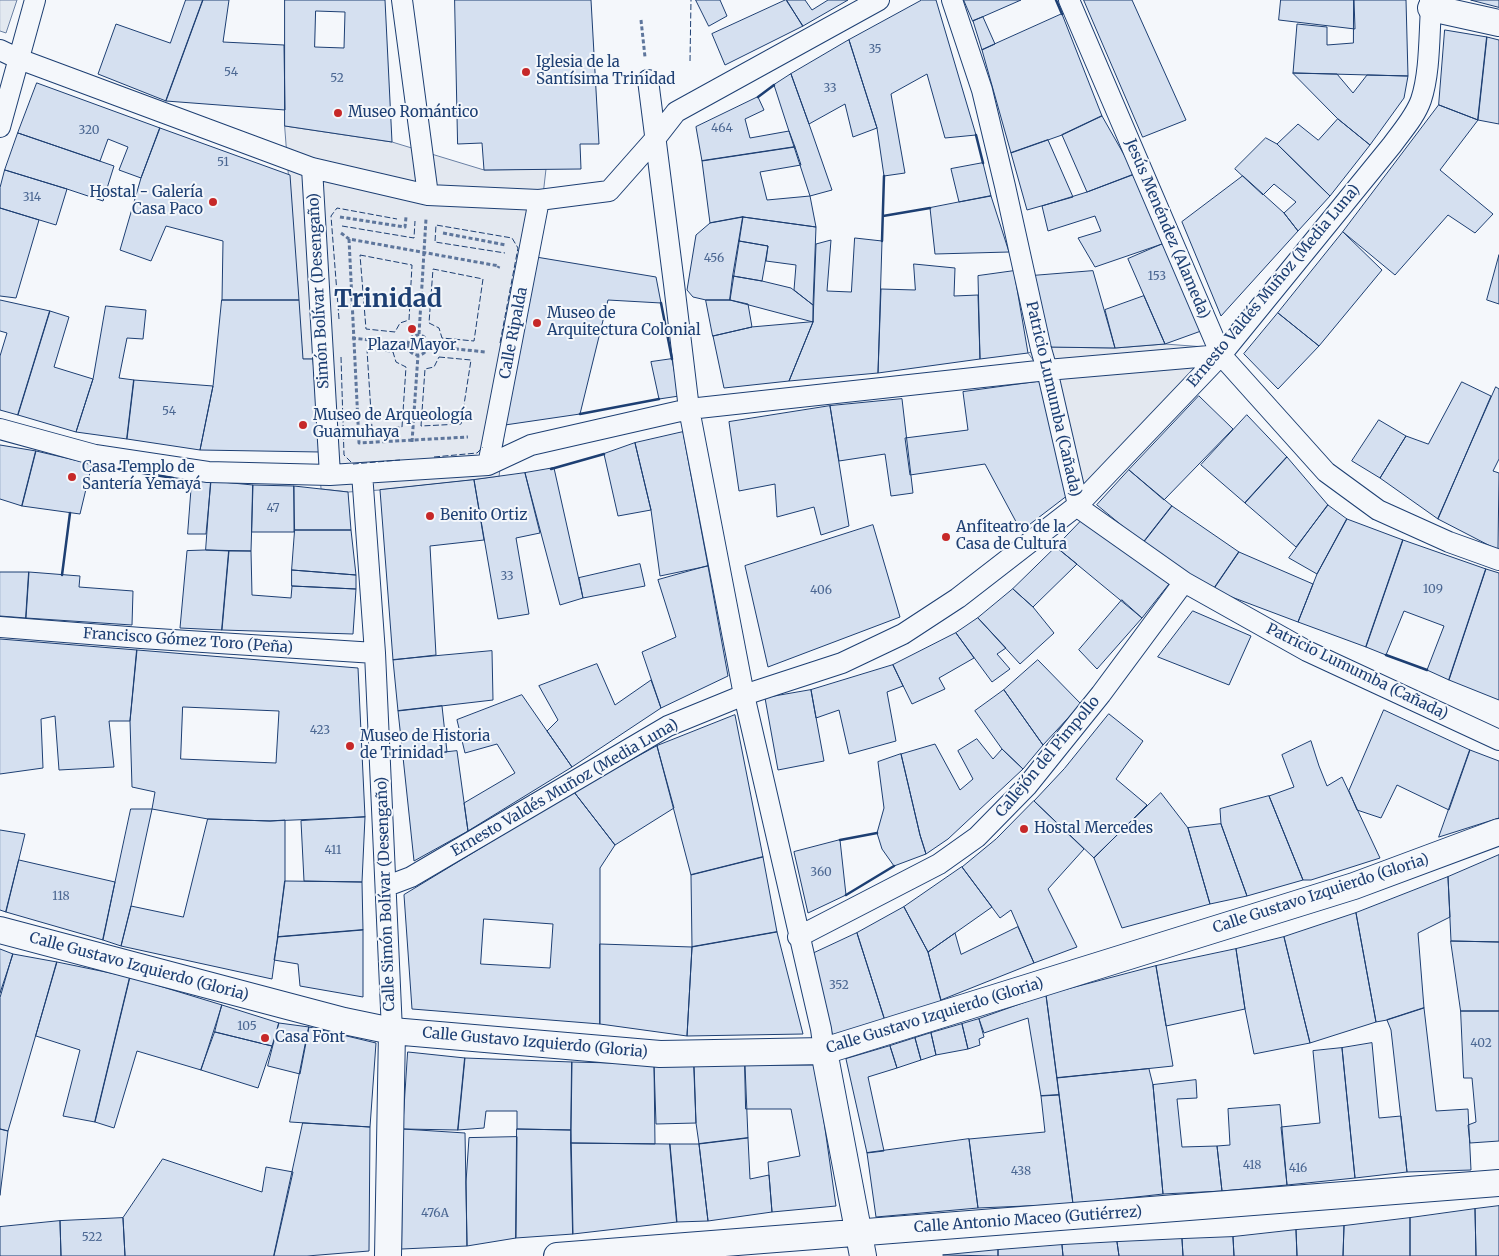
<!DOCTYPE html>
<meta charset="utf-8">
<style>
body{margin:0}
canvas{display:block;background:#f4f7fb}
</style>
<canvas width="1499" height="1256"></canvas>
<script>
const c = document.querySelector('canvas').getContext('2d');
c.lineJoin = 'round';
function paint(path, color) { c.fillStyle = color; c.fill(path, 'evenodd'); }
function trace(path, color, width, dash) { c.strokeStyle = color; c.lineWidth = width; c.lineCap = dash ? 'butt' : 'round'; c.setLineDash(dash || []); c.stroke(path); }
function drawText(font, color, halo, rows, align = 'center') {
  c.font = font + ' Merriweather,serif'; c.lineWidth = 4; c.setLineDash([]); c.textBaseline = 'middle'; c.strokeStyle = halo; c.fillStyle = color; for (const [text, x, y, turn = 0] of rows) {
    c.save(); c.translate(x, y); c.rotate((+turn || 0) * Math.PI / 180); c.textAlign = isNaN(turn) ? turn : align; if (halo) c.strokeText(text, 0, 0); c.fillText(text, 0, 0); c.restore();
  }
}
const green = new Path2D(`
 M0,0H17L6,33L0,31Z`);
const parking = new Path2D(`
 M285,126L392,142L484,170L546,169L536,257L505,425L499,477L380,490L348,492L321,489L313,359H303Z
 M1165,344L1218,348L1082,510L1041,371L1028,353L1047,347L1115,348Z`);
const building = new Path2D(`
 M186,0H203L166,101L98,74L116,24L170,43Z
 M203,0H229L223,42L284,45L285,110L166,101Z
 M285,0H385L392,142L285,126ZM316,11L345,12L344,48L315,47Z
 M455,0H591L599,144H580L581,169L484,170L482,143L458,144Z
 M696,0H720L727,16L709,26Z
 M786,0L803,26L725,65L712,34Z
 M787,0H805L812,10L828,0H848L803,26Z
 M922,0H936L976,135L945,138L927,74L891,94L905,173L884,176L877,128L849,40Z
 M964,0H1021L973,21Z
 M1084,0H1132L1186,120L1143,137Z
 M1281,0H1354L1355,29L1279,20Z
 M1354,0H1406L1408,76L1293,73L1297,24L1327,27V45L1353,43Z
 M1471,0H1499V7Z
 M1062,14L1102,116L1062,135L1011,153L982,50Z
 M983,17L995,44L982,50L973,21Z
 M1445,30L1487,37L1478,120L1439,105Z
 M1487,37L1499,40V124L1478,120Z
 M849,40L877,128L853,137L845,104L809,124L791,74Z
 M1293,73L1337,74L1353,93L1367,75L1408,76L1404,98L1370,145L1338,119Z
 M791,74L809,124L832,190L810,196L774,85Z
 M37,83L160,128L141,178L119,170L128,147L108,139L100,161L18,133Z
 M758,97L764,110L745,119L750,138L789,131L795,147L702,161L696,127Z
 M1439,105L1478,120L1440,170L1493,214L1475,233L1448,215L1395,275L1343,232Z
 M1102,116L1135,174L1087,192L1062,135Z
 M1338,119L1370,145L1330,196L1277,144L1298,124L1318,140Z
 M160,128L290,175L299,300H222L223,241L166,226L151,261L120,250L141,178Z
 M18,133L114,166L103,201L67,189L5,170Z
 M1266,138L1277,144L1330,196L1298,231L1284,213L1296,202L1274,184L1263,195L1235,169Z
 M1048,140L1073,197L1027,210L1011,153Z
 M795,147L801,165L760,172L767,200L810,196L816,227L743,217L710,223L702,161Z
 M983,163L991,196L959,202L951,169Z
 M5,170L67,189L56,225L0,208V188Z
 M1135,174L1165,243L1095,267L1078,238L1101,231L1095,216L1048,231L1042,206L1087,192Z
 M1243,176L1284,213L1298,231L1221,316L1182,222Z
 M991,196L1009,252L935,254L930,208Z
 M0,208L39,220L16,298L0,296Z
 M743,217L730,300H706L693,297L687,290L696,235L710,223Z
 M743,217L816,227L813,305L794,290L796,265L766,261L768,246L739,241Z
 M1343,232L1382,270L1319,346L1278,313Z
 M855,238L882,241L878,373L789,381L813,322L816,244L831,240L827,291L851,292Z
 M739,241L768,246L762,281L733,276Z
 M1165,243L1201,331L1165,344L1128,259Z
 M1499,255V304L1487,300Z
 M536,257L656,277L661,303L608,300L580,414L505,425Z
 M914,264L955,268L954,296L978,295L980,359L878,373L881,289L915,290Z
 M1014,271L1028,353L980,359L978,276Z
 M1093,271L1115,348L1047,347L1031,276Z
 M733,276L762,281L791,288L813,305V322L730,300Z
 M1144,296L1165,344L1115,348L1105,310Z
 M0,300L50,311L18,415L0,410V356L7,333L0,331Z
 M222,300H299L303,359H313L320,452L200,450L213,386Z
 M706,300H730L748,304L752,327L713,336Z
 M106,306L146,310L143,339L127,338L119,378L134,380L127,439L76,432L93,379Z
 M50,311L69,317L54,367L93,379L76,432L18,415Z
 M1278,313L1319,346L1278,389L1244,354Z
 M813,322L789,381L724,388L713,336L752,327Z
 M672,359L679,396L659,399L651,362Z
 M134,380L213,386L200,450L127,439Z
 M1043,381L1068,495L1021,531L985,464L910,475L905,438L968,430L963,392Z
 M1462,382L1491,396L1438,519L1380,478L1406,436L1428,444Z
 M1496,387L1499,389V459L1493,471L1499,473L1498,550L1438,519Z
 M1199,396L1233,429L1164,500L1129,470Z
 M902,399L913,493L891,496L885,454L839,461L830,406Z
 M830,406L849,526L821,535L814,507L777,517L775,484L739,491L729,422Z
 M1247,415L1287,457L1245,503L1201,465Z
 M1379,420L1406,436L1380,478L1352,461Z
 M683,432L708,566L660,576L651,510L635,443Z
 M635,443L651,510L618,516L604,454Z
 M0,445L36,451L22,506L0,499Z
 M36,451L92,464L80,514L22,506Z
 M1287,457L1328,505L1296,547L1245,503Z
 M554,468L583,598L560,605L525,473Z
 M1129,470L1172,506L1143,543L1097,505Z
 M525,473L540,533L516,538L529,614L498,619L474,480Z
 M474,480L484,540L430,546L436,655L393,660L380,490Z
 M192,481H211L206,534H188Z
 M211,481L253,485L251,551L206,550Z
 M253,485L294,486V532H252Z
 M294,486L348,492L351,530H295Z
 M1328,505L1347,519L1317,574L1289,558Z
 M1172,506L1239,552L1213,590L1143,543Z
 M1084,518L1169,584L1142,618L1056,547Z
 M1347,519L1403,540L1366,647L1298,622L1317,574Z
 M873,525L900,617L768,667L745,566Z
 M295,530H351L356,575L292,570Z
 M1403,540L1486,569L1449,680L1427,670L1444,626L1404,611L1386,655L1366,647Z
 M1056,547L1077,564L1033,607L1013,589Z
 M206,550L229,551L222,630L180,628L187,551Z
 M229,551H251L252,595L291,598L292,586L356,589L353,634L222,630Z
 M1239,552L1313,584L1298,622L1213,590Z
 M640,564L645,586L583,598L579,578Z
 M708,566L728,676L661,708L642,652L676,637L658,580Z
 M1486,569L1499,573V700L1449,680Z
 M292,570L356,575V589L292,586Z
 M0,572H29L26,618L0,616Z
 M29,572L80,576L79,587L133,591L132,625L26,618Z
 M1013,589L1033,607L1054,633L1020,664L978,618Z
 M1122,600L1142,618L1097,669L1079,650Z
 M1193,611L1251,636L1229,685L1158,657Z
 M978,618L1006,648L997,654L1010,669L992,682L956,633Z
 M956,633L974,658L939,678L945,689L912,704L893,665Z
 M0,639L137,650L130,721H109L114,767L59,770L55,716L41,719L43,768L0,774Z
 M137,650L358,668L365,817L270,821L208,819L152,809L155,792L132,787L130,721ZM183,707L279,711L276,763L181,759Z
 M492,651L493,700L398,711L393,660Z
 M1038,660L1081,704L1043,745L1004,690Z
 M597,664L615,705L651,680L661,708L572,767L547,731L558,720L539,686Z
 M893,665L903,686L887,692L896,741L849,754L839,710L816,718L811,690Z
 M811,690L824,761L778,770L765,698Z
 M1004,690L1043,745L1023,769L1002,749L975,711Z
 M522,695L572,767L468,831L464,803L515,773L497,744L465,753L457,720Z
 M442,706L447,752L403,757L398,711Z
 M1384,710L1470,750L1449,810L1397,785L1381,818L1357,810L1349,791Z
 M1109,714L1143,741L1116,779L1147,805L1094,858L1034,801L1064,769Z
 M735,715L763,857L691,875L657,746Z
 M977,739L993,759L1002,749L1023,769L948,839L926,854L920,835L901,754L935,744L960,790L973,779L958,751Z
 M1311,741L1319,766L1327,786L1342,777L1380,858L1311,880H1303L1269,796L1294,787L1282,755Z
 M657,746L674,808L615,845L574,792Z
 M1470,750L1499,761V818L1439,837Z
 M457,751L468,831L414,861L403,757Z
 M901,754L920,835L926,854L894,866L882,849L877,833L884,808L878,762Z
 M574,792L615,845L600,868V1024L412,1009L404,895ZM484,919L553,924L550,968L481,964Z
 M1161,793L1188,828L1210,904L1122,928L1094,858Z
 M1269,796L1303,880L1247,896L1221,824L1220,809Z
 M1034,801L1084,849L1048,889L1077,947L1034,963L1011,910L1000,918L962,867L996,839Z
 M131,809H152L131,906L121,946L103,940Z
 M365,817L362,882L304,881L301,821Z
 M208,819L270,821L285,820V881L272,979L121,946L131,906L183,917Z
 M1221,824L1247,896L1210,904L1188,828Z
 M0,830L25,834L6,912L0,910Z
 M840,840L846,895L808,913L794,852Z
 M1499,855V942L1451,941L1448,877Z
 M763,857L777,932L692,947L691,875Z
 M19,860L115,882L103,940L6,912Z
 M962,867L992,907L928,952L904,907Z
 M1448,877L1450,917L1418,933L1424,1008L1387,1020L1376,1022L1356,913Z
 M285,881L362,882L363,930L278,937Z
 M904,907L928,952L941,1001L886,1024L857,933Z
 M1356,913L1376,1022L1310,1043L1284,937Z
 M1018,927L1034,963L941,1000L928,952L955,933L961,954Z
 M363,930V997L300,986L298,964L274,960L278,937Z
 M777,932L803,1034L687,1036L692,947Z
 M857,933L886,1024L833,1037L812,954Z
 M1284,937L1310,1043L1254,1054L1245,1009L1236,949Z
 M1451,941L1499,942V1011H1461Z
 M600,944L692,947L687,1036L600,1024Z
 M0,949L13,954L0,993Z
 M1236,949L1245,1009L1166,1026L1156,966Z
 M13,954L57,962L8,1131L0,1129V998Z
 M57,962L130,977L95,1122L63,1116L80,1050L36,1036Z
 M1156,966L1173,1066L1057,1078L1046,995Z
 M130,977L222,1005L201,1070L137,1051L114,1128L95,1122Z
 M1046,995L1059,1095L1041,1096L1028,1018L984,1033L979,1019Z
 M222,1005L279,1023L272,1046L215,1032Z
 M1424,1008L1436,1111L1468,1109L1471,1170L1407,1172L1391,1030L1387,1020Z
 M1461,1011H1499V1141L1470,1143L1468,1125L1476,1122L1472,1078H1464Z
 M979,1019L984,1037L979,1039L980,1045L968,1049L962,1024Z
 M279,1023L309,1027L300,1074L268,1066Z
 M962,1024L968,1049L936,1055L931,1033Z
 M309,1027L376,1043L370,1127L290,1122Z
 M215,1032L272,1046L258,1088L201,1070Z
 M931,1033L936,1055L921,1060L915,1038Z
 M915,1038L921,1060L897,1068L890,1046Z
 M1372,1043L1379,1118L1401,1116L1407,1172L1355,1178L1342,1048Z
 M890,1046L897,1068L868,1077L884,1151L867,1153L846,1059Z
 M1342,1048L1355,1178L1287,1185L1281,1127L1320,1123L1313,1051Z
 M408,1052L465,1058L458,1130L403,1129Z
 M465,1058L572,1062L571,1130L517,1129V1111H486L484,1128L458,1130Z
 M572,1062L654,1064L655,1144L571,1143Z
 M694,1063L745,1065L748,1138L699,1144L696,1123Z
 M694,1063L696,1123L656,1124L654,1064Z
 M745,1065H816L836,1206L772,1212L768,1162L800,1156L791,1109H746Z
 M1149,1069L1153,1085L1163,1194L1073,1204L1057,1078Z
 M1196,1080L1197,1098L1177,1099L1182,1147L1217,1146L1222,1191L1163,1194L1153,1085Z
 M1059,1095L1073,1204L978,1208L969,1139L1045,1132L1041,1096Z
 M1280,1105L1287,1185L1222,1191L1217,1146L1230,1145L1228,1109Z
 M303,1123L370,1127L369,1251L307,1256H274Z
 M0,1129L8,1131L0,1195Z
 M403,1129L465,1133L467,1246L402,1249Z
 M517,1129L571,1130L573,1234L516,1238Z
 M517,1137L516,1238L467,1246L466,1182L469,1138Z
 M748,1138L750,1179L769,1175L772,1212L708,1221L699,1144Z
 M969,1139L978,1208L876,1217L867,1153Z
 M571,1143L670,1144L677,1222L573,1234Z
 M670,1144H699L708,1221L677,1222Z
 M163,1159L262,1192L266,1167L293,1172L274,1256H125L123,1218Z
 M1499,1206V1256H1476L1475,1209Z
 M1475,1209L1476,1256H1410V1218Z
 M123,1218L125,1256H61L60,1221Z
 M1410,1218V1256H1343L1344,1226Z
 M60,1221L61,1256H0V1227Z
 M1344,1226L1343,1256H1297L1296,1230Z
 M1296,1230L1297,1256H1234L1233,1237Z
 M1233,1237L1234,1256H1183L1182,1239Z
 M1182,1239L1183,1256H1119L1117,1242Z
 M1117,1242L1119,1256H1063L1062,1245Z
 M1062,1245L1063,1256H998V1250Z
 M998,1250V1256L943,1255Z`);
const path = new Path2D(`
 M641,20L645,57
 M340,217L405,227L406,217
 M341,233L349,239L499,266L498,268
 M443,233L506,245
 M349,239L359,443L468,437
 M419,334L426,219
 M408 345a10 10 0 1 1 20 0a10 10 0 1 1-20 0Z
 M352,338L408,344
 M429,346L485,352
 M412,442L418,355`);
const pedestrian = new Path2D(`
 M402,0L428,195
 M952,0L982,90L1005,186L1041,349L1047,370L1078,505L1082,510L1184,582L1307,651L1499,740
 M1069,0L1221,355L1326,472L1378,510L1449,542L1499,560
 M0,50L19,59L312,168L428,195L539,200L609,191L655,139L676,112L879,0
 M648,80L674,284L689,409L744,695L821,1029L824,1051
 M0,127L35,0
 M312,168L330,475
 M0,429L95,455L208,472L330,475L488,465L531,445L689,409L1047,370L1221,355
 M488,465L539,200
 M362,473L375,653L392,1031
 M0,627L141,638L375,653
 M387,886L411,877L668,726L744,695L842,663L903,634L958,598L1078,505L1221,355L1392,145C1402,131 1415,117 1421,100C1430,73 1429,37 1431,8L1430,0
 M798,937L939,864L977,837L1027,786L1101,694L1184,582`);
const minor = new Path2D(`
 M1431,8L1499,23
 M0,930L344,1021L392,1031L660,1054L824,1051L1354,886L1499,832
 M824,1051L863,1256
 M388,1256L392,1031
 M557,1256L1499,1183`);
const fence = new Path2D(`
 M690,61L691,0
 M342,226L414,238L415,221
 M360,255L412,265L409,320L400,323L395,332L366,329Z
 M433,269L483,279L474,341L442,338L439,328L429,323Z
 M339,319L331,216L337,208L397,219
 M500,343L518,248L512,238L436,225L435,242L505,253
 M367,350L393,352L396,362L406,367L402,427L372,428Z
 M341,357L344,455L353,464L400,460
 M439,357L471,360L461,424L421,426L425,369L434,367Z
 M434,457L477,453L483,447`);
const wall = new Path2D(`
 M1056,0L1062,14
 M758,97L774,85
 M976,135L983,163
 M883,216L930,208
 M882,241L884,176
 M661,303L672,359
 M580,414L659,399
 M119,469L173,478
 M551,469L604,454
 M62,575L70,513
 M1386,655L1427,670
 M840,840L877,833
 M846,895L894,866`);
const markers = [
 [526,72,5,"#c62828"],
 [338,113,5,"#c62828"],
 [213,202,5,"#c62828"],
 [537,323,5,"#c62828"],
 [412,329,5,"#c62828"],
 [303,425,5,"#c62828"],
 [72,477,5,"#c62828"],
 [430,516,5,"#c62828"],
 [946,537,5,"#c62828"],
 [350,746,5,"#c62828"],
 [1024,829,5,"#c62828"],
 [265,1038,5,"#c62828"]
];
const numberNames = [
 ["35",875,50],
 ["54",231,73],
 ["52",337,79],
 ["33",830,89],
 ["464",722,129],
 ["320",89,131],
 ["51",223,163],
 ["314",32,198],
 ["456",714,259],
 ["153",1157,277],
 ["54",169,412],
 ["47",273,509],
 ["33",507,577],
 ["109",1433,590],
 ["406",821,591],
 ["423",320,731],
 ["411",333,851],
 ["360",821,873],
 ["118",61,897],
 ["352",839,986],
 ["105",247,1027],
 ["402",1481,1044],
 ["418",1252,1166],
 ["416",1298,1169],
 ["438",1021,1172],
 ["476A",435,1214],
 ["522",92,1238]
];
const poiNames = [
 ["Iglesia de la",536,63],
 ["Santísima Trinidad",536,80],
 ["Museo Romántico",348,113],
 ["Hostal - Galería",203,193,"right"],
 ["Casa Paco",203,210,"right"],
 ["Museo de",547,314],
 ["Arquitectura Colonial",547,331],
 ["Plaza Mayor",412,346,"center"],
 ["Museo de Arqueología",313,416],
 ["Guamuhaya",313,433],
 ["Casa Templo de",82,468],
 ["Santería Yemayá",82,485],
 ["Benito Ortiz",440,516],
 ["Anfiteatro de la",956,528],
 ["Casa de Cultura",956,545],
 ["Museo de Historia",360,737],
 ["de Trinidad",360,754],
 ["Hostal Mercedes",1034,829],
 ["Casa Font",275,1038]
];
const streetNames = [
 ["Jesús Menéndez (Alameda)",1167,229,67],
 ["Ernesto Valdés Muñoz (Media Luna)",1274,286,-50],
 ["Simón Bolívar (Desengaño)",319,291,-93],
 ["Calle Ripalda",514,333,-79],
 ["Patricio Lumumba (Cañada)",1053,399,77],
 ["Francisco Gómez Toro (Peña)",188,641,4],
 ["Patricio Lumumba (Cañada)",1357,672,26],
 ["Callejón del Pimpollo",1048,757,-50],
 ["Ernesto Valdés Muñoz (Media Luna)",565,788,-30],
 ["Calle Simón Bolívar (Desengaño)",386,894,-92],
 ["Calle Gustavo Izquierdo (Gloria)",1321,894,-18],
 ["Calle Gustavo Izquierdo (Gloria)",139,967,15],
 ["Calle Gustavo Izquierdo (Gloria)",935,1016,-17],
 ["Calle Gustavo Izquierdo (Gloria)",535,1043,5],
 ["Calle Antonio Maceo (Gutiérrez)",1028,1220,-4]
];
const townNames = [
 ["Trinidad",388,300]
];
paint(green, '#e3e9f0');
trace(green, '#687fa3', 1);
paint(parking, '#e3e8f0');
trace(parking, '#687fa3', 1);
paint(building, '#d5e0f0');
trace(building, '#1d3f73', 1);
trace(pedestrian, '#1d3f73', 22);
trace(minor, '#1d3f73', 28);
trace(path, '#5e769c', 3, [4, 2.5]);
trace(pedestrian, '#f4f7fb', 20);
trace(minor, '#f4f7fb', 26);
trace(fence, '#1d3f73', 1, [6, 2.5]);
trace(wall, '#1d3f73', 2.5);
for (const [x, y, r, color] of markers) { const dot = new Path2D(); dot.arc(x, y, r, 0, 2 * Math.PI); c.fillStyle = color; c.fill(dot); trace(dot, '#f4f7fb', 2); }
drawText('12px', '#4b6792', null, numberNames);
drawText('15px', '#1d3f73', '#f4f7fb', poiNames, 'left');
drawText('15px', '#1d3f73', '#f4f7fb', streetNames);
drawText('bold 25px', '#1d3f73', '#f4f7fb', townNames);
</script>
